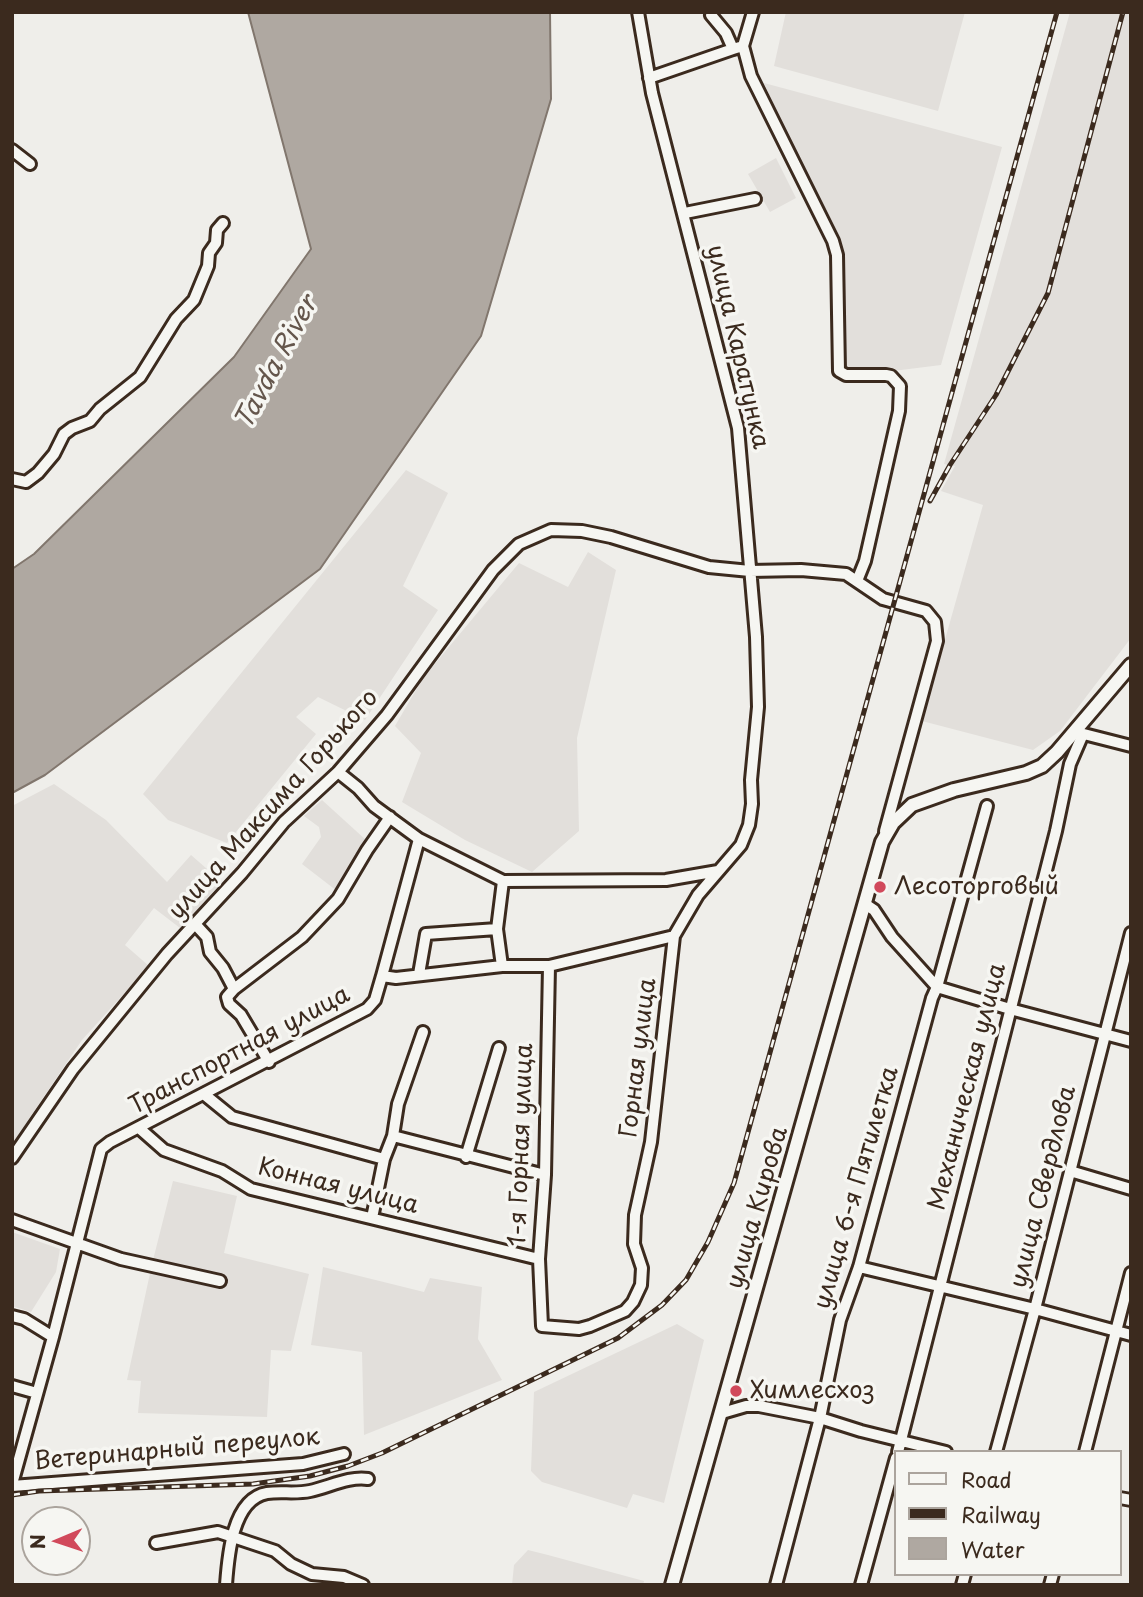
<!DOCTYPE html>
<meta charset="utf-8">
<style>
body{margin:0}
#map{position:relative;width:1143px;height:1597px;overflow:hidden;background:#efeeea;font-family:"Playpen Sans",sans-serif}
canvas{display:block}
.frame{position:absolute;inset:0;border:14px solid #3b2a1e;pointer-events:none}
.legend{position:absolute;left:894px;top:1450px;width:228px;height:126px;box-sizing:border-box;background:#f6f6f2;border:2px solid #aba49d;margin:0;padding:9px 12px;list-style:none;font-size:21px;color:#3b2a1e}
.legend li{display:flex;align-items:center;gap:14px;height:35px}
.legend b{width:35px;border:2px solid #aba49d}
.north{position:absolute;left:21px;top:1506px;width:70px;height:70px;box-sizing:border-box;background:#f6f6f2;border:2px solid #aba49d;border-radius:50%;rotate:268deg;font-size:19px;font-weight:700;line-height:28px;text-align:center;color:#3b2a1e}
.north::after{content:'';display:block;margin:auto;width:24px;height:32px;background:#d1495b;clip-path:polygon(50% 0,100% 100%,50% 72%,0 100%)}
</style>
<div id="map">
<canvas width="1143" height="1597"></canvas>
<div class="frame"></div>
<ul class="legend">
<li><b style="height:9px;background:#f6f6f2"></b>Road</li>
<li><b style="height:9px;background:#3b2a1e"></b>Railway</li>
<li><b style="height:19px;background:#afa8a1"></b>Water</li>
</ul>
<div class="north">N</div>
</div>
<script>
const c = document.querySelector('canvas').getContext('2d');
c.lineJoin = 'round';
function paint(path, color) { c.fillStyle = color; c.fill(path, 'evenodd'); }
function trace(path, color, width, dash) { c.strokeStyle = color; c.lineWidth = width; c.lineCap = dash ? 'butt' : 'round'; c.setLineDash(dash || []); c.stroke(path); }
function drawText(font, color, halo, rows, align = 'center') {
  c.font = font + ' "Playpen Sans",sans-serif'; c.lineWidth = 7; c.setLineDash([]); c.textBaseline = 'middle'; c.strokeStyle = halo; c.fillStyle = color; for (const [text, x, y, turn = 0] of rows) {
    c.save(); c.translate(x, y); c.rotate((+turn || 0) * Math.PI / 180); c.textAlign = isNaN(turn) ? turn : align; if (halo) c.strokeText(text, 0, 0); c.fillText(text, 0, 0); c.restore();
  }
}
const built = new Path2D(`
 M786,12H965L938,111L774,66Z
 M1070,12H1131V638L1060,731L1033,750L922,721L983,505L941,491L955,466L944,464Z
 M764,83L1002,147L941,365L893,371H844L840,250Z
 M776,158L796,198L770,212L748,174Z
 M406,470L448,493L403,586L438,610L365,720L318,697L296,717L316,734L227,843L168,820L143,794Z
 M588,552L616,570L577,738L579,831L532,872L465,840L402,802L421,753L395,726L423,678L519,563L568,587Z
 M54,784L106,820L167,882L191,855L222,882L180,928L154,908L125,945L149,966L82,1040L12,1144V806Z
 M322,800L366,840L337,891L302,864L321,837L319,827L304,816Z
 M173,1181L237,1196L224,1253L309,1274L291,1351L271,1350L267,1417L138,1413L141,1381L127,1380L152,1264Z
 M12,1232L60,1249L56,1272L31,1312L12,1306Z
 M323,1267L424,1292L430,1278L482,1287L478,1339L502,1380L364,1435L362,1352L311,1345Z
 M677,1324L704,1340L664,1503L633,1494L627,1508L542,1482L531,1471L534,1392Z
 M528,1550L548,1555L644,1581L643,1585H512L514,1565Z`);
const water = new Path2D(`
 M248,12H550L551,99L481,336L320,569L45,775L12,793V569L34,554L234,357L311,249Z`);
const minor = new Path2D(`
 M712,12L711,15L726,33L733,49L743,46L751,76L833,241L837,255L839,371L846,375H886L891,376L900,386L899,411L865,561L857,581
 M743,46L753,12
 M649,78L733,49
 M12,150L30,164
 M685,213L755,199
 M12,479L26,482L38,473L54,454L64,434L72,428L90,421L100,409L140,377L176,319L194,300L208,266L209,253L216,243L217,230L223,223
 M1076,732L1131,746
 M338,772L358,788L374,806L419,839L503,881L666,880L718,871
 M865,904L874,910L892,937L937,987L1010,1009L1131,1041
 M195,924L207,937L210,952L223,968L234,989L227,997L229,1004L241,1015L269,1062
 M502,966L497,929L503,881
 M549,966L545,1175L539,1259L542,1326L579,1329L590,1326L625,1311L633,1302L641,1285L642,1268L634,1244L635,1215L651,1142L674,936L698,895L741,845L749,825L752,804L751,780L758,707L756,637L738,428L652,93L638,12
 M419,974L426,934L497,929
 M382,976L419,839
 M234,989L302,937L338,899L367,850L390,817
 M205,1095L232,1117L384,1159
 M139,1128L164,1150L222,1171L251,1189L539,1259
 M393,1136L545,1175
 M466,1157L499,1048
 M12,1158L73,1069L167,954L242,873L284,822L338,772L387,715L493,570L519,544L551,530L582,531L611,537L709,567L750,571L801,570L846,574L883,599L926,611L935,622L937,641L885,831
 M1070,1171L1131,1189
 M372,1218L384,1159L393,1136L398,1104L423,1032
 M12,1220L121,1259L220,1281
 M859,1267L1035,1309L1131,1335
 M12,1316L24,1319L53,1337
 M12,1386L37,1393
 M722,1413L746,1406H759L820,1418L861,1431L946,1452
 M898,1452L1056,831L1070,764L1083,734
 M996,1452L1035,1309L1131,933
 M1085,1452L1131,1273
 M12,1484L53,1337L101,1149L110,1142L367,1009L375,1000L382,976L396,978L502,966H549L674,936
 M12,1486L303,1464L344,1454
 M1120,1498L1131,1500
 M156,1543L218,1532L275,1551L291,1564L312,1574L344,1577L363,1585
 M226,1585C228,1557 232,1499 267,1493C281,1491 296,1494 310,1491C329,1487 349,1476 368,1479
 M776,1585L820,1418L840,1320L859,1267L932,998L937,987L987,806
 M861,1585L896,1458
 M962,1585L965,1574
 M1050,1585L1053,1574`);
const major = new Path2D(`
 M672,1585L882,842L893,823L912,805L954,790L1026,773L1042,766L1057,752L1131,665`);
const rail = new Path2D(`
 M930,501L950,465L996,395L1048,293L1123,12
 M12,1495L39,1491L253,1484L310,1476L348,1466L382,1453L618,1338L662,1305L686,1280L708,1242L734,1183L1057,12`);
const markers = [
 [880,887,7,"#d1495b"],
 [736,1391,7,"#d1495b"]
];
const streetNames = [
 ["улица Каратунка",737,347,77],
 ["улица Максима Горького",274,805,-48],
 ["Транспортная улица",240,1051,-28],
 ["Горная улица",639,1058,-83],
 ["Механическая улица",968,1087,-76],
 ["1-я Горная улица",522,1145,-88],
 ["Конная улица",338,1187,14],
 ["улица Свердлова",1044,1187,-76],
 ["улица 6-я Пятилетка",857,1188,-74],
 ["улица Кирова",758,1208,-74],
 ["Ветеринарный переулок",177,1450,-5]
];
const poiNames = [
 ["Лесоторговый",894,887],
 ["Химлесхоз",750,1391]
];
const waterNames = [
 ["Tavda River",277,363,-62]
];
paint(built, '#e2dfdb');
paint(water, '#afa8a1');
trace(water, '#81766d', 2);
trace(minor, '#3b2a1e', 16);
trace(major, '#3b2a1e', 18);
trace(minor, '#f6f6f2', 10);
trace(major, '#f6f6f2', 12);
trace(rail, '#3b2a1e', 5);
trace(rail, '#f6f6f2', 2.5, [8]);
for (const [x, y, r, color] of markers) { const dot = new Path2D(); dot.arc(x, y, r, 0, 2 * Math.PI); c.fillStyle = color; c.fill(dot); trace(dot, '#f6f6f2', 2.5); }
drawText('24px', '#3b2a1e', '#f6f6f2', streetNames);
drawText('24px', '#3b2a1e', '#f6f6f2', poiNames, 'left');
drawText('italic 26px', '#64564c', '#f6f6f2', waterNames);
</script>
